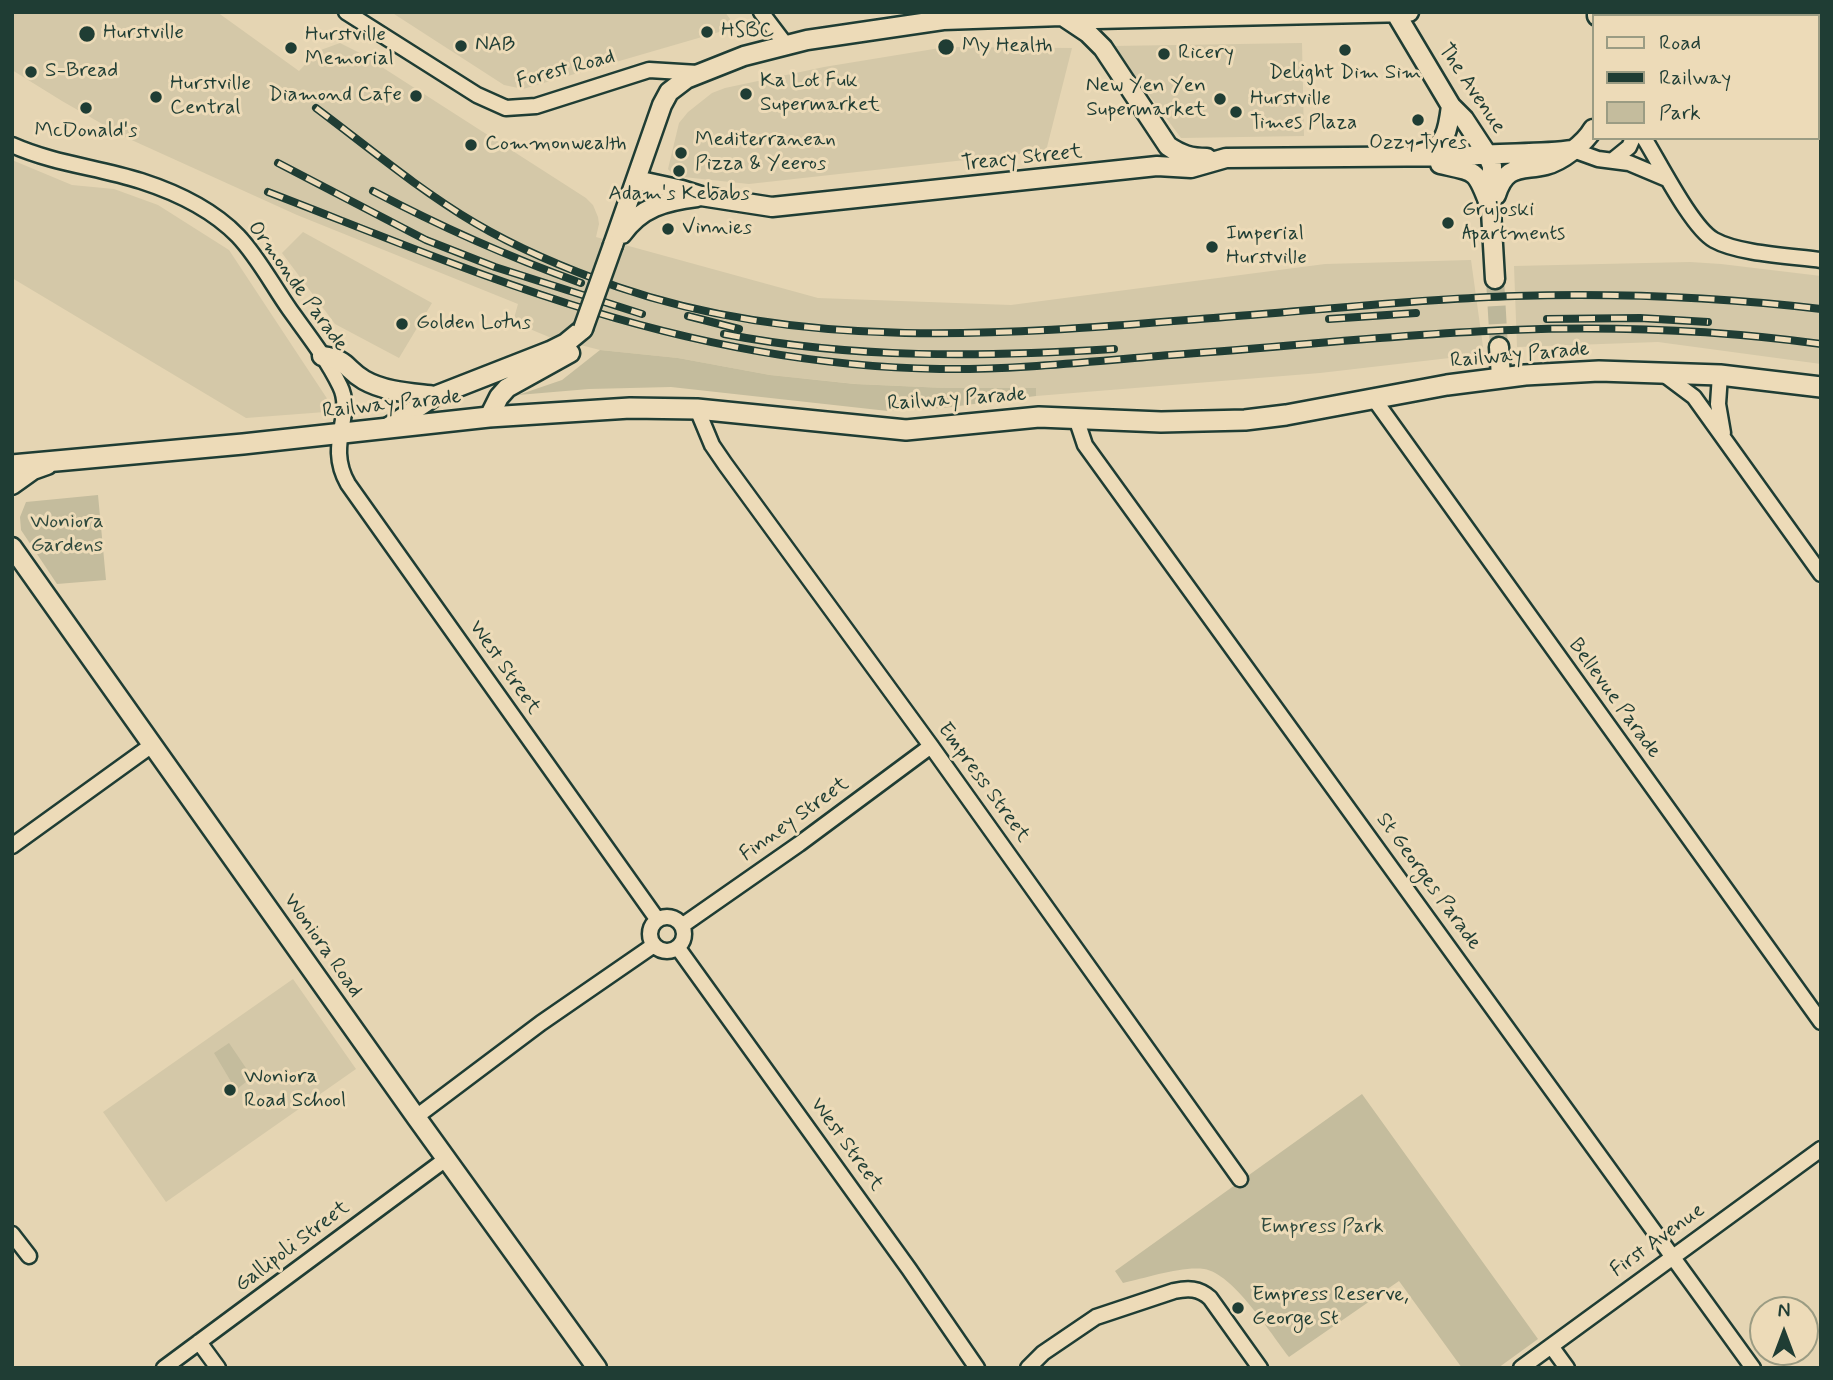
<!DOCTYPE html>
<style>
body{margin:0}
#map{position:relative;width:1833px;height:1380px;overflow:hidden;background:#e5d5b3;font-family:Mynerve,sans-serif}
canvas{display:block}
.frame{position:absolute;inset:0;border:14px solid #1f3d34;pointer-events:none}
.legend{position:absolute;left:1592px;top:14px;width:228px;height:126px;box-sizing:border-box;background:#eddbb8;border:2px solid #9b9c83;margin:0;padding:9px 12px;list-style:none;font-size:21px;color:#1f3d34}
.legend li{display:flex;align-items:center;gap:14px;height:35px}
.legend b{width:35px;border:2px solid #9b9c83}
.north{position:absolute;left:1749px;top:1296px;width:70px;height:70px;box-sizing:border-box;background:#eddbb8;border:2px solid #9b9c83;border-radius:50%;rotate:0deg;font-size:19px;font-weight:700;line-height:28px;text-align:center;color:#1f3d34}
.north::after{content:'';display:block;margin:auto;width:24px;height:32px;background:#1f3d34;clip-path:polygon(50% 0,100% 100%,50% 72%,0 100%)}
</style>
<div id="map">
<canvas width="1833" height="1380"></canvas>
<div class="frame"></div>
<ul class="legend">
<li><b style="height:9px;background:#eddbb8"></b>Road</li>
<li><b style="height:9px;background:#1f3d34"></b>Railway</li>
<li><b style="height:19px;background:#c4bc9d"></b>Park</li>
</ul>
<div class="north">N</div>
</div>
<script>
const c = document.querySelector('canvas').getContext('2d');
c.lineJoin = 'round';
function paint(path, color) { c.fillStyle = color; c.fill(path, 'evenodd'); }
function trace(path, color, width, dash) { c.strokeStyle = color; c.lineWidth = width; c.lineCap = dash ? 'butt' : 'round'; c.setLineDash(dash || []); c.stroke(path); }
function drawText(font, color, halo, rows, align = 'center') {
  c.font = font + ' Mynerve,sans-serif'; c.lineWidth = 6; c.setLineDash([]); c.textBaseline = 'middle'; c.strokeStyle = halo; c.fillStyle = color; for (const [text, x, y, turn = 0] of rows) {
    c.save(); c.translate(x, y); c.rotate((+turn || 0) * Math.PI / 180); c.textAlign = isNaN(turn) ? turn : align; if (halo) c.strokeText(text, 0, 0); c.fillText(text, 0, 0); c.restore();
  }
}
const built = new Path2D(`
 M12,12H217L299,71L318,51L340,43L360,53L586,198L593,205L598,217L599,224L596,237L818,298L1011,305L1325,264L1471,260L1484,354L1320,373L1036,396L1035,388H945L856,384L770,375L678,358L600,350L549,337L513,322L518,304L297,215L125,137L62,101L12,70Z
 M391,12H725L730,19L726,30L523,89L504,85Z
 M1302,43L1304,136L1181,138L1113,46Z
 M946,47L1072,48L1046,151L749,184L674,176L668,169L679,123L688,112L712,93L725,88L824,67Z
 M12,160L72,185L114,189L158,205L229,250L328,400L325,412L246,418L12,278Z
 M303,232L432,303L399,358L335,324L282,253Z
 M1690,262L1721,264L1821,276V364L1658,342L1517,347L1514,266Z
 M293,979L356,1069L166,1202L103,1112Z`);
const green = new Path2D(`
 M600,350L678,358L770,375L855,384L945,388H1036V396L943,408L888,411L671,387L589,389L518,395L562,380Z
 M98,495L106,580L57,584L21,530L20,517L26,502Z
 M229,1043L252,1077L236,1090L214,1053Z
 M1362,1094L1538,1339L1498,1368H1462L1399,1281L1289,1357C1271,1334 1233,1273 1204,1269C1181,1266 1146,1278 1123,1283L1115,1271Z`);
const tertiaryTunnel = new Path2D(`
 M1495,279L1499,347`);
const minor = new Path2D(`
 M346,12L477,95L506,108L536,106L649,70L698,73
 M761,12L786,45
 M1644,138C1659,162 1692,228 1714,240C1739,254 1792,256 1821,260
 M12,145C55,164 97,167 141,181C175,192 212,209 238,236C258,257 273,286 290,310C308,335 327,359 340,386C355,416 325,444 348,484L657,919
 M1573,150L1598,159L1629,163L1667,179
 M1613,160L1629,147L1633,138
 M1662,373L1694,397L1821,574
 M1720,375L1718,404L1723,433
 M1374,399L1821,1022
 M697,409L712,445L725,464L931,746L1240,1179
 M1076,418L1085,445L1753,1368
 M12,846L152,745
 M650 934a17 17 0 1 1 34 0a17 17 0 1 1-34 0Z
 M683,925L799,844L931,746
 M678,948L909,1269L977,1368
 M416,1117L541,1023L654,945
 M12,1234L29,1256
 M199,1342L218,1368
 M1551,1346L1567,1368
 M164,1368L446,1159
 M1028,1368L1043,1353L1096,1317L1174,1291C1188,1288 1199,1288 1210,1298L1260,1368
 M1521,1368L1821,1149`);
const tertiary = new Path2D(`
 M1395,12L1451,106L1464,119L1487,154L1492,166L1491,211L1495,279
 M1597,12V16
 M1624,16L1629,12
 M1064,17L1088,33L1103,48L1168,146C1181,155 1191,158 1207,158
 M1420,153C1446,148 1448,130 1451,106
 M1440,164C1476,172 1476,169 1489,204
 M636,180L682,190L701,196L772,207L1157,166L1191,168L1226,158L1466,156C1502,152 1537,155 1573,150
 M1496,195C1506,164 1520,171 1546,165C1562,161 1585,143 1593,129
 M622,234C641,207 665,201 697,197
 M613,245L662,105L669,92L686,79L744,56L807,40L943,20L1062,16L1096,19L1409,12
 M1499,347L1501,377
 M322,356C349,360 344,368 364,380C385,392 412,393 435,396
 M489,417L499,397L507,388L570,353
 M387,428L435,396L550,351L566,343L583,329
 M12,485L33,470L47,465
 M12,547L416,1117L597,1368`);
const secondary = new Path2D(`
 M12,465L243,444L489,417L630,408L697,409L906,430L1039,417L1161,422L1245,420L1286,415L1447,385L1525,375L1599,371L1720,375L1821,387`);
const rail = new Path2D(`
 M316,108C368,147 418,189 475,223C519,249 569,270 618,287C813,354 1024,333 1225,317C1322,310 1418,299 1515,296C1617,293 1719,297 1821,309
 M278,163L426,240L495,267L642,314
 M373,191C441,227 509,257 581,283
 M268,192C367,230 465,271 566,303C687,342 813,367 940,369C1017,370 1094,361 1171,355C1284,347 1398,334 1511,330C1615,326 1718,330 1821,344
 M688,316L739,329
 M1329,319L1416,313
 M1547,319L1640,318L1708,322
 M724,334C853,359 983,357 1114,349`);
const tertiaryBridge = new Path2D(`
 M583,329L613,245`);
const markers = [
 [707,32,7,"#1f3d34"],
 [87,34,9,"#1f3d34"],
 [461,46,7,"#1f3d34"],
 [946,47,9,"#1f3d34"],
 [291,48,7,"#1f3d34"],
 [1345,50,7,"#1f3d34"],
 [1164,54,7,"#1f3d34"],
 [31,72,7,"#1f3d34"],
 [746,94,7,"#1f3d34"],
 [416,96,7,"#1f3d34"],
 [156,97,7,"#1f3d34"],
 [1220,99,7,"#1f3d34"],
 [86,108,7,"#1f3d34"],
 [1236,112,7,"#1f3d34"],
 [1418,120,7,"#1f3d34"],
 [471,145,7,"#1f3d34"],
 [681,153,7,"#1f3d34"],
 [679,171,7,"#1f3d34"],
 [1448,223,7,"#1f3d34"],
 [668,229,7,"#1f3d34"],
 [1212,247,7,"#1f3d34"],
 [402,324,7,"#1f3d34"],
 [230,1090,7,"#1f3d34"],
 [1238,1308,7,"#1f3d34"]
];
const poiNames = [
 ["HSBC",721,32],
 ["Hurstville",103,34],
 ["Hurstville",305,36],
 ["Memorial",305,60],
 ["NAB",475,46],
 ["My Health",962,47],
 ["Ricery",1178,54],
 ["S-Bread",45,72],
 ["Delight Dim Sim",1345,74,"center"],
 ["Ka Lot Fuk",760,82],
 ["Supermarket",760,106],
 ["Hurstville",170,85],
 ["Central",170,109],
 ["New Yen Yen",1206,87,"right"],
 ["Supermarket",1206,111,"right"],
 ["Diamond Cafe",402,96,"right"],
 ["Hurstville",1250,100],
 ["Times Plaza",1250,124],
 ["McDonald's",86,132,"center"],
 ["Mediterranean",695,141],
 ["Pizza & Yeeros",695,165],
 ["Ozzy Tyres",1418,144,"center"],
 ["Commonwealth",485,145],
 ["Adam's Kebabs",679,195,"center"],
 ["Grujoski",1462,211],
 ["Apartments",1462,235],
 ["Vinnies",682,229],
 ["Imperial",1226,235],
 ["Hurstville",1226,259],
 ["Golden Lotus",416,324],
 ["Woniora",244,1078],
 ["Road School",244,1102],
 ["Empress Reserve,",1252,1296],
 ["George St",1252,1320]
];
const streetNames = [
 ["Forest Road",566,70,-15],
 ["The Avenue",1471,89,56],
 ["Treacy Street",1022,159,-6],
 ["Ormonde Parade",297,287,54],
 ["Railway Parade",1520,356,-5],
 ["Railway Parade",957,400,-4],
 ["Railway Parade",392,405,-6],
 ["West Street",504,668,55],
 ["Bellevue Parade",1614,699,54],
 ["Empress Street",983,783,54],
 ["Finney Street",795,820,-36],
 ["St Georges Parade",1428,882,54],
 ["Woniora Road",322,946,55],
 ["West Street",846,1145,54],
 ["First Avenue",1658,1241,-36],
 ["Gallipoli Street",293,1247,-37]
];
const parkNames = [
 ["Woniora",67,523],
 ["Gardens",67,547],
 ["Empress Park",1322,1228]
];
paint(built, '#d4c8a8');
paint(green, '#c4bc9d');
trace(tertiaryTunnel, '#bdb79a', 18, [18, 9]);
trace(minor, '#1f3d34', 19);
trace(tertiary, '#1f3d34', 23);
trace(secondary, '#1f3d34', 24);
trace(minor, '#eddbb8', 14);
trace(tertiary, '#eddbb8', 18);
trace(secondary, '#eddbb8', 19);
trace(rail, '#1f3d34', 8);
trace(rail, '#eddbb8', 5, [16]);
trace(tertiaryBridge, '#1f3d34', 23, []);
trace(tertiaryBridge, '#eddbb8', 18);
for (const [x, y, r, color] of markers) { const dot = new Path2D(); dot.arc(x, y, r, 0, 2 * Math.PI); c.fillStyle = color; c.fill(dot); trace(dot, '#eddbb8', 2.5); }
drawText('21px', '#1f3d34', '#eddbb8', poiNames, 'left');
drawText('21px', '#1f3d34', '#eddbb8', streetNames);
drawText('21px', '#304a3e', '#eddbb8', parkNames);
</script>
